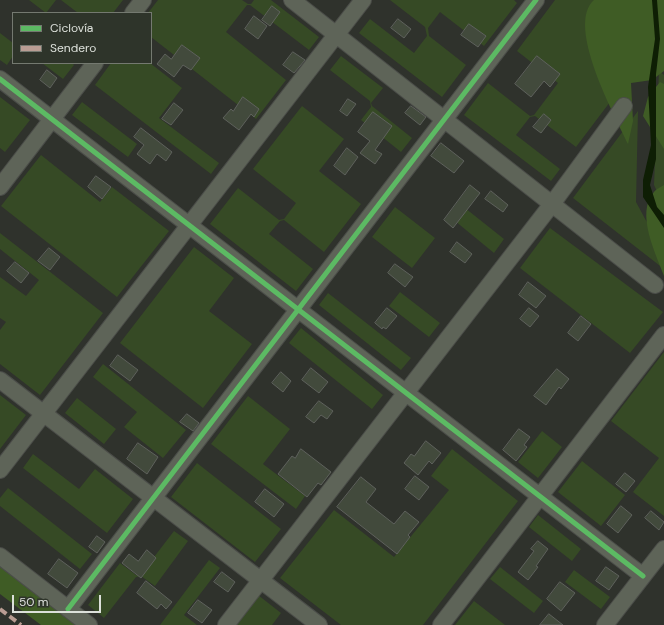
<!DOCTYPE html>
<meta charset="utf-8">
<style>
body{margin:0}
#map{position:relative;width:664px;height:625px;overflow:hidden;background:#2f322c;font-family:"DM Sans",sans-serif}
canvas{display:block}
.legend{position:absolute;left:12px;top:12px;width:140px;height:52px;box-sizing:border-box;background:#2e342a;border:1px solid #747970;margin:0;padding:5px 7px;list-style:none;font-size:12px;color:#dce0da}
.legend li{display:flex;align-items:center;gap:8px;height:20px}
.legend b{width:20px;border:1px solid #747970}
.scale{position:absolute;left:12px;top:595px;width:89px;height:18px;box-sizing:border-box;border:2px solid #dce0da;border-top:0;padding-left:5px;font-size:12px;line-height:14px;white-space:nowrap;color:#dce0da;-webkit-text-stroke:3px #2e342a;paint-order:stroke}
</style>
<div id="map">
<canvas width="664" height="625"></canvas>
<ul class="legend">
<li><b style="height:5px;background:#5cba63"></b>Ciclovía</li>
<li><b style="height:5px;background:#b99d93"></b>Sendero</li>
</ul>
<div class="scale">50 m</div>
</div>
<script>
const c = document.querySelector('canvas').getContext('2d');
c.lineJoin = 'round';
function paint(path, color) { c.fillStyle = color; c.fill(path, 'evenodd'); }
function trace(path, color, width, dash) { c.strokeStyle = color; c.lineWidth = width; c.lineCap = dash ? 'butt' : 'round'; c.setLineDash(dash || []); c.stroke(path); }
const green = new Path2D(`
 M29,0H56L46,13Z
 M61,0H123L113,13H78Z
 M158,0H242L248,4H251L254,0H271L319,37L309,50L250,5H247L226,32L286,80L256,119L151,37V13H148Z
 M390,0H514L517,3L484,46L440,12L428,28L429,36L466,65L442,97L359,33L370,19L414,53L427,36L425,27Z
 M555,0H643L644,57L576,147L535,116L530,117L516,135L560,169L551,181L464,115L488,83L530,116L534,115L558,83L517,51Z
 M0,33L13,43V56L7,65L0,60Z
 M341,56L383,88L371,103L372,106L412,138L401,152L361,120L371,107L370,101L330,70Z
 M42,63H72L74,65L63,79Z
 M111,63H150L182,88L159,118L219,163L211,174L95,85Z
 M659,71L664,75V206L654,185Z
 M0,97L30,120L5,152L0,148Z
 M82,102L137,144L128,157L72,115Z
 M302,106L344,139L319,171L361,204L324,252L284,220L280,221L269,234L313,269L296,291L210,224L238,188L279,220L284,219L296,203L253,169Z
 M638,111L636,202L664,254V269L573,198Z
 M41,155L100,202L112,187L169,231L117,297L1,206Z
 M395,207L435,238L412,268L372,237Z
 M465,208L504,239L494,253L455,221Z
 M550,228L663,312L630,353L520,268Z
 M0,233L103,313L40,395L0,364V330L6,322L0,318V277L26,296L39,280L0,249Z
 M194,247L234,278L209,311L252,344L203,408L120,343Z
 M400,292L440,323L429,337L389,306Z
 M328,293L411,358L401,370L319,305Z
 M301,328L383,395L372,409L289,343Z
 M664,352V516L633,492L659,458L611,421Z
 M103,364L186,430L163,458L124,427L137,412L93,377Z
 M0,395L26,415L0,449Z
 M248,396L290,429L263,464L305,496L296,509L211,444Z
 M77,398L116,429L104,444L65,413Z
 M542,431L562,447L538,478L518,462Z
 M452,449L518,501L423,625H341L280,578L334,510L394,557L449,490L431,476Z
 M33,454L79,489L95,469L133,499L107,533L23,468Z
 M582,461L625,495L601,526L558,492Z
 M197,463L281,529L255,562L171,497Z
 M8,488L92,554L80,569L0,506V498Z
 M538,515L581,549L572,561L529,527Z
 M174,531L188,541L155,586L141,576L136,577L104,618L88,605L120,563L136,575L141,574Z
 M209,560L220,568L184,615L197,625H160Z
 M500,567L543,601L534,613L490,579Z
 M574,570L610,597L601,609L565,582Z
 M258,595L281,613L272,625H236Z
 M474,601L505,625H455Z`);
const forest = new Path2D(`
 M594,0H664V71L652,80L631,83L633,121L628,144C615,116 565,25 594,0Z
 M660,82L664,84V149L643,116L648,97Z
 M664,185V276C656,254 635,213 654,192C656,189 661,187 664,185Z
 M0,550L97,625H41L0,594Z`);
const water = new Path2D(`
 M652,0H657L660,39L656,74V159L650,185L657,207L664,215V228L643,197V180L651,145L648,87L655,39Z`);
const building = new Path2D(`
 M272,6L280,12L270,26L262,20Z
 M254,16L267,26L258,39L245,29Z
 M398,19L411,29L404,38L391,28Z
 M469,24L486,36L478,47L461,35Z
 M182,45L200,58L191,70L183,65L174,77L157,64L165,54L171,59Z
 M293,52L305,60L294,73L283,65Z
 M537,56L560,74L550,87L544,81L531,97L515,84Z
 M47,70L57,78L50,88L40,80Z
 M243,97L259,109L254,117L251,114L239,130L223,118L231,109L233,111Z
 M348,99L356,104L347,116L340,111Z
 M174,103L183,110L171,125L162,119Z
 M411,106L426,117L420,125L405,113Z
 M373,112L392,126L375,150L382,154L375,164L360,153L370,141L358,132Z
 M544,114L551,120L541,133L533,127Z
 M141,128L172,152L166,161L157,154L150,164L137,154L144,145L134,137Z
 M441,143L464,161L454,173L431,156Z
 M347,148L358,157L345,175L334,166Z
 M96,176L111,187L102,199L88,187Z
 M470,185L480,193L453,228L444,220Z
 M491,191L508,205L503,212L485,199Z
 M457,242L472,254L465,263L450,252Z
 M49,248L60,257L50,270L38,261Z
 M15,262L29,273L21,283L7,271Z
 M395,264L413,277L405,287L388,273Z
 M528,282L546,296L536,308L519,295Z
 M387,308L397,316L386,329L383,327L382,329L375,323Z
 M529,308L539,316L530,327L520,319Z
 M581,316L591,324L578,341L568,333Z
 M118,355L138,370L130,381L110,366Z
 M311,368L328,382L319,393L302,380Z
 M557,369L569,379L561,389L559,387L546,405L534,396Z
 M281,372L291,381L283,392L272,383Z
 M319,401L333,411L327,419L321,415L314,423L306,417Z
 M187,414L199,423L193,431L180,422Z
 M519,429L530,437L524,445L527,447L516,461L503,450Z
 M426,441L441,453L432,464L429,461L418,475L404,463L411,454L414,456Z
 M138,443L158,457L147,474L127,459Z
 M301,449L331,472L321,485L318,483L307,497L278,474L292,456L295,458Z
 M625,473L635,481L626,492L616,484Z
 M415,476L429,487L419,500L405,489Z
 M361,477L376,489L366,502L394,524L405,511L419,522L408,535L410,537L397,554L337,507Z
 M265,489L284,504L274,517L255,502Z
 M621,506L632,515L618,533L607,524Z
 M651,511L664,522L659,530L645,518Z
 M97,536L105,542L97,553L89,547Z
 M538,541L548,549L536,566L538,567L528,580L518,572L534,551L531,549Z
 M147,550L156,558L141,578L122,563L129,554L138,561Z
 M59,559L78,573L67,588L48,574Z
 M606,567L619,576L609,590L596,581Z
 M222,572L235,582L228,592L214,582Z
 M146,581L172,602L166,609L161,604L157,609L137,593Z
 M560,582L575,593L561,611L547,599Z
 M198,600L212,610L202,623L188,613Z
 M549,614L563,625H540Z`);
const minor = new Path2D(`
 M292,0L655,285
 M133,13L143,0
 M0,79L643,576
 M0,187L95,63
 M0,380L319,625
 M0,470L363,0
 M0,556L89,625
 M68,609L536,0
 M226,625L552,204L624,106
 M441,625L664,335
 M605,625L664,549`);
const quiet = new Path2D(`
 M0,609L21,625`);
const cycleway = new Path2D(`
 M0,79L643,576
 M68,609L536,0`);
paint(green, '#364a25');
paint(forest, '#3f5c25');
paint(water, '#0e1e04');
paint(building, '#424a3c');
trace(building, '#5e615c', 1);
trace(minor, '#4b4d49', 18);
trace(minor, '#5e6458', 16);
trace(quiet, '#b99d93', 4, [8, 4]);
trace(cycleway, '#5cba63', 5);
</script>
